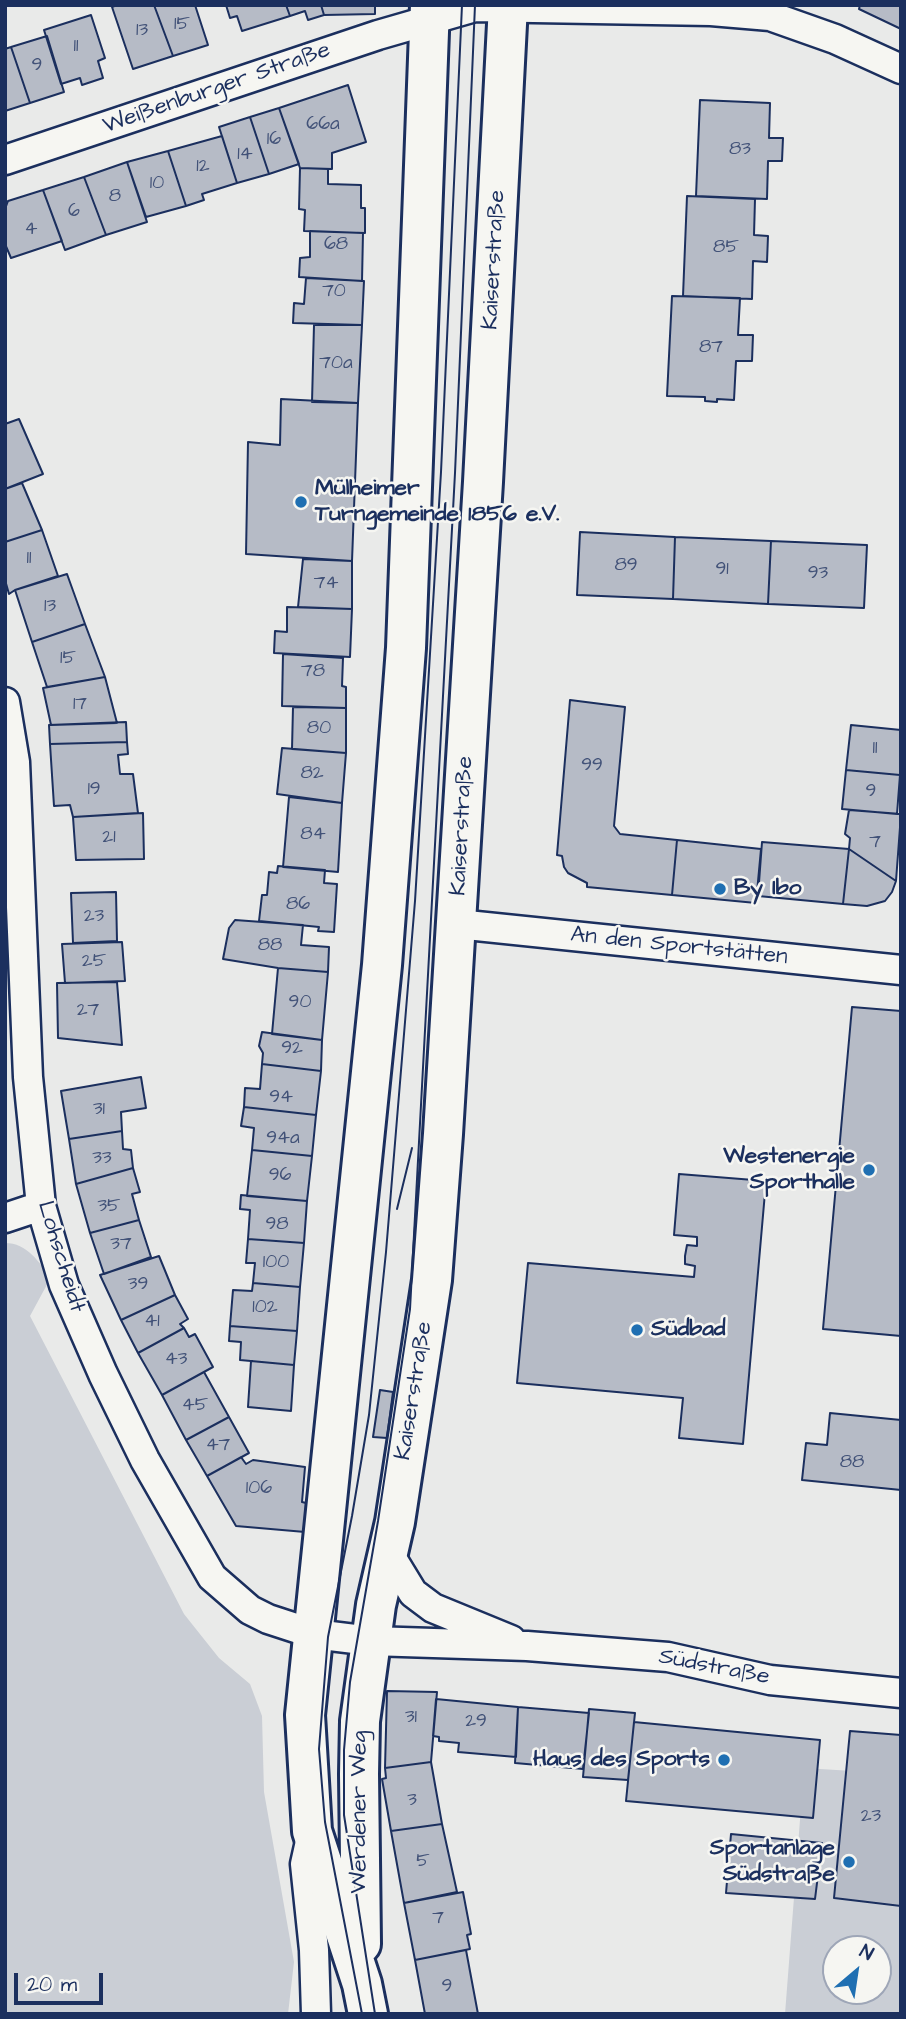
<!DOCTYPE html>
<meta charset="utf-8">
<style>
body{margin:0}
#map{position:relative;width:906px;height:2019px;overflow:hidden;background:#e9eae9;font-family:"Architects Daughter",sans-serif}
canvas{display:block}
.frame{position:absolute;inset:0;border:7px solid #1b2f5e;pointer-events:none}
.north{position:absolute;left:822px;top:1935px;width:70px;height:70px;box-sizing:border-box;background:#f6f6f2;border:2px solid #9ea6b7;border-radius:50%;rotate:29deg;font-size:19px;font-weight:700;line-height:28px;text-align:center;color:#1b2f5e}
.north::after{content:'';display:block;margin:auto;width:24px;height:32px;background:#1f6fb2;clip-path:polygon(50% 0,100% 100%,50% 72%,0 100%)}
.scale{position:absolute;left:14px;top:1973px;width:89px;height:32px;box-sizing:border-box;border:4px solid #1b2f5e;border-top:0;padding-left:9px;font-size:21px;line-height:24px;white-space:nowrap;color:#1b2f5e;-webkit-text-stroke:5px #f6f6f2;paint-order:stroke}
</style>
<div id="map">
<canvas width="906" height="2019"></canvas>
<div class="frame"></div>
<div class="north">N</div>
<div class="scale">20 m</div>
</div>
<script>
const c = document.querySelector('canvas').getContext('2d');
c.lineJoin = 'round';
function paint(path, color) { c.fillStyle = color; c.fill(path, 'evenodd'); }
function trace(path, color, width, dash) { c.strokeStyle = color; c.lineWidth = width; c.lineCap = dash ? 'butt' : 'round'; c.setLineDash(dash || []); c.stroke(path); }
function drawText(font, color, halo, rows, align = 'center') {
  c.font = font + ' "Architects Daughter",sans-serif'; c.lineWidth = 5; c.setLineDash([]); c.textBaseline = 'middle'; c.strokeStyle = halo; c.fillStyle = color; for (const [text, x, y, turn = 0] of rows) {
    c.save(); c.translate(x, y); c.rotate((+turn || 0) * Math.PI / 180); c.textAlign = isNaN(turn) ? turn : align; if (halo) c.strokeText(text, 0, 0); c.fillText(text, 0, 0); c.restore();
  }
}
const green = new Path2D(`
 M5,1243C27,1243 40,1262 50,1279L30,1316L184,1614L219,1658L250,1684L262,1716L264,1792L294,1962L288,2014H5Z
 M804,1768L901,1774V2014H785ZM836,1949H878V1991H836Z`);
const building = new Path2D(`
 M117,5H154L173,56L133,69L112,7Z
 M154,5H195L208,45L173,56Z
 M226,5H286L290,16L242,31L237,16L230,18Z
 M286,5H321L324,15L308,20L305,11L290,16Z
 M321,5H375V14L324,15Z
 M860,5H901V29L859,9Z
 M91,15L105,58L98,61L103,78L82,85L80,78L61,84L44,30Z
 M47,36L64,92L30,103L11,47Z
 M11,47L30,103L5,111V49Z
 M348,85L366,142L332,153V169L300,168L279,108Z
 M700,100L770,103L769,138H783L782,161H768L767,199L696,196Z
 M279,108L299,164L269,174L250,117Z
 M250,117L269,174L237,183L219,127Z
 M222,136L237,183L202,194L204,200L186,206L168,151Z
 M168,151L186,206L146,217L127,162Z
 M127,162L147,222L106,235L84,177Z
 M300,168L328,169V184L361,185V208H365V233L304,231L305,210L299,209Z
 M84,177L106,235L65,250L43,190Z
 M43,190L62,241L11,258L5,244V209L8,201Z
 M687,196L755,199L754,235L768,236L767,262L753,261L752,299L683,296Z
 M310,231L363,233L362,281L299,277L300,258L310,257Z
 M306,278L364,281L362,325L293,323L294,303L304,304Z
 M672,296L740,298L738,335H753L752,361H736L734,400L717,399V402L705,401V397L667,396Z
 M314,325H362L358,403L312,402Z
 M281,399L358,403L352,561L246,554L248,442L280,445Z
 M19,419L43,474L5,489V424Z
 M22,483L42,530L5,542V489Z
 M42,530L58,576L15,590L9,594L5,580V542Z
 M580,532L675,537L673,599L577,595Z
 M675,537L771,541L768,604L673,599Z
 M771,541L867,545L864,608L768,604Z
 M303,559L352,561V609L298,607Z
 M67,574L85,624L32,642L15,590Z
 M287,607L352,609L350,657L274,653L275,631L287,632Z
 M85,624L105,677L47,687L32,642Z
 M283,654L343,658L342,686L346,687V708L282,706Z
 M105,677L117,723L51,725L43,688Z
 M570,700L625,707L614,826L620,834L677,840L672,895L587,887V883L568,873L564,867L562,856L557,855Z
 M293,707L346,708V753L292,749Z
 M126,722L127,742L50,744L49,725Z
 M851,725L901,730L900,775L846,770Z
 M127,742L128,754L118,755L120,774H133L138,813L73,817L70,805L54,806L50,744Z
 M282,748L346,753L342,803L277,794Z
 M846,770L900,775L897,814L842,809Z
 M289,797L342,803L338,872L283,867Z
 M849,810L901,814L896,881L849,849L850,838L845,834Z
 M143,813L144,859L76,860L73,817Z
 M677,840L761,849L756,903L672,895Z
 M762,842L849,849L843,904L758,896Z
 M849,849L896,881L892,892L885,901L867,906L843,904Z
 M278,866L325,870L324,883L337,884L334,932L318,931L319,927L259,921L262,895H267L269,872L277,873Z
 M116,892L117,941L73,943L71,893Z
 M235,920L303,925L301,945L329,947L328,972L278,968L223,959L229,928Z
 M122,942L125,981L65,983L62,944Z
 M278,968L328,972L322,1040L272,1034Z
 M117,982L122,1045L58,1038L57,983Z
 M852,1007L901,1011V1336L823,1329Z
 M262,1032L322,1040L321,1071L262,1064L263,1053L259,1046Z
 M262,1064L321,1071L316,1115L244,1107L245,1088L260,1089Z
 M141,1077L146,1108L121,1112L122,1131L69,1139L61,1091Z
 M244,1107L316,1115L312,1156L252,1150L254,1128L241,1126Z
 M122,1131L123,1149L131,1150L133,1168L76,1184L69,1139Z
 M252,1150L312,1156L307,1201L247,1196Z
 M133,1168L140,1192L132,1194L139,1220L90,1233L76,1184Z
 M679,1174L766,1181L743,1444L679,1438L683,1398L517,1383L528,1263L694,1277L695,1266L685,1264V1256L687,1245L697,1246V1237L674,1235Z
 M241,1195L307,1201L304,1243L248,1239L250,1210L240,1209Z
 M139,1220L151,1257L104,1274L90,1233Z
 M248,1239L304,1243L300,1287L253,1283L255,1263H246Z
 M159,1256L175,1295L121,1320L100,1275Z
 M253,1283L300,1287L297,1331L230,1326L233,1290L252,1291Z
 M175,1295L188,1319L180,1324L184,1328L138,1353L121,1320Z
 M230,1326L297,1331L294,1365L240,1360L241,1342L229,1341Z
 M184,1328L189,1337L195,1334L213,1367L162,1395L138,1353Z
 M251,1361L294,1365L291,1411L248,1407Z
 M204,1372L229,1417L186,1440L162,1395Z
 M380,1390L393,1392L387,1438L373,1437Z
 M830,1413L901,1420V1490L802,1480L806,1443L827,1445Z
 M229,1417L249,1453L207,1476L186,1440Z
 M241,1457L246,1464L253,1460L305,1467L302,1502L306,1503L305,1532L236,1526L207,1476Z
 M387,1691L437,1692L431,1762L385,1768Z
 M436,1699L518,1707L516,1757L458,1752L459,1743L439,1741V1737L433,1736Z
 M518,1707L589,1713L583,1769L515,1763Z
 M589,1709L635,1713L628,1780L583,1777Z
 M634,1722L820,1740L813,1818L626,1801Z
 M850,1731L901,1735V1906L834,1898Z
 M431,1762L442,1824L391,1831L382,1779L386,1778L385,1768Z
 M442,1824L457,1892L404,1903L391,1831Z
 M731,1834L822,1843L815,1899L726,1893Z
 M463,1892L471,1934L467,1935L470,1949L415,1960L404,1903Z
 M466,1950L478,2014H425L415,1960Z`);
const minor = new Path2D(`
 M5,160L378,35L475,7L711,11L770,16L835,39L901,69
 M5,702L15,762L28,1077L41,1206L64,1285L103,1374L145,1460L212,1577L250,1610L268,1619L314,1634L371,1641L527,1646L668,1657L770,1680L901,1693
 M457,924L901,970
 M5,1218L41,1206
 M388,1552L413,1593L433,1608L511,1640
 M311,1837L305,1864L314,1950L316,2014`);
const secondary = new Path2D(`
 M361,1944L359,1774L360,1721L376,1605L395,1522L432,1280L443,1134L483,482L508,5
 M368,2014L362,1984L312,1831L305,1715L382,965L406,648L430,5`);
const tram = new Path2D(`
 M397,1209L412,1148
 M362,2014L325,1822L319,1749L328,1637L352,1516L369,1415L386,1252L415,901L441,472L462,5
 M375,2014L344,1815V1750L350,1682L378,1521L410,1309L455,473L475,5`);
const markers = [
 [301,502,7,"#1f6fb2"],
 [720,889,7,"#1f6fb2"],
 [869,1170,7,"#1f6fb2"],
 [637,1330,7,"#1f6fb2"],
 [724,1760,7,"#1f6fb2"],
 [849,1862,7,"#1f6fb2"]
];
const numberNames = [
 ["15",182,25],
 ["13",142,31],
 ["11",76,47],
 ["9",37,66],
 ["66a",323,125],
 ["16",274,140],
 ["83",740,150],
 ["14",245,155],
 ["12",203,167],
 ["10",157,184],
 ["8",115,197],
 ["6",74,212],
 ["4",31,230],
 ["68",336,245],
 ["85",726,248],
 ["70",334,292],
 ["87",711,348],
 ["70a",336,364],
 ["11",29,559],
 ["89",626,566],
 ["91",722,570],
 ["93",818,574],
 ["74",326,584],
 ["13",50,607],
 ["15",68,659],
 ["78",313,672],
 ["17",80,705],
 ["80",319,729],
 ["11",875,749],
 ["99",592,766],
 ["82",312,774],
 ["19",94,790],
 ["9",871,792],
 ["84",313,835],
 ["21",109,838],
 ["7",875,843],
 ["86",298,905],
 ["23",94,917],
 ["88",270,946],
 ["25",94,962],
 ["90",300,1003],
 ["27",88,1011],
 ["92",292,1049],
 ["94",281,1098],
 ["31",99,1110],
 ["94a",283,1139],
 ["33",102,1159],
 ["96",280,1176],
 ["35",109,1207],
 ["98",277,1225],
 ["37",121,1245],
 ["100",276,1263],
 ["39",138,1285],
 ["102",265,1308],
 ["41",152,1322],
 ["43",176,1360],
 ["45",195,1406],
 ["47",218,1446],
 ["88",852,1463],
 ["106",259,1489],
 ["31",411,1718],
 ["29",476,1722],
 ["3",412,1801],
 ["23",871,1817],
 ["5",423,1862],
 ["7",438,1919],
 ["9",447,1987]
];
const streetNames = [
 ["Weißenburger Straße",217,89,-19],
 ["Kaiserstraße",495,260,-87],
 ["Kaiserstraße",463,826,-87],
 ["An den Sportstätten",679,947,6],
 ["Lohscheidt",60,1257,73],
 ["Kaiserstraße",415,1391,-81],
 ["Südstraße",714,1668,11],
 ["Werdener Weg",360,1812,-90]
];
const poiNames = [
 ["Mülheimer",315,489],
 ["Turngemeinde 1856 e.V.",315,515],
 ["By Ibo",734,889],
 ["Westenergie",855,1157,"right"],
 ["Sporthalle",855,1183,"right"],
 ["Südbad",651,1330],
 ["Haus des Sports",710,1760,"right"],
 ["Sportanlage",835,1849,"right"],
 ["Südstraße",835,1875,"right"]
];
paint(green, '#caced5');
paint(building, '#b6bbc6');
trace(building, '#1b2f5e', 2);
trace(minor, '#1b2f5e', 33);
trace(secondary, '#1b2f5e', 44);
trace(minor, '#f6f6f2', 28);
trace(secondary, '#f6f6f2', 38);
trace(tram, '#1b2f5e', 2);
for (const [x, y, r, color] of markers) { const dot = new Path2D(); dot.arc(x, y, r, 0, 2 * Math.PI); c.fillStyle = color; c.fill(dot); trace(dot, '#f6f6f2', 2.5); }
drawText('19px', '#425278', null, numberNames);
drawText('23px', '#1b2f5e', '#f6f6f2', streetNames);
drawText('bold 23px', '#1b2f5e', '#f6f6f2', poiNames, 'left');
</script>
